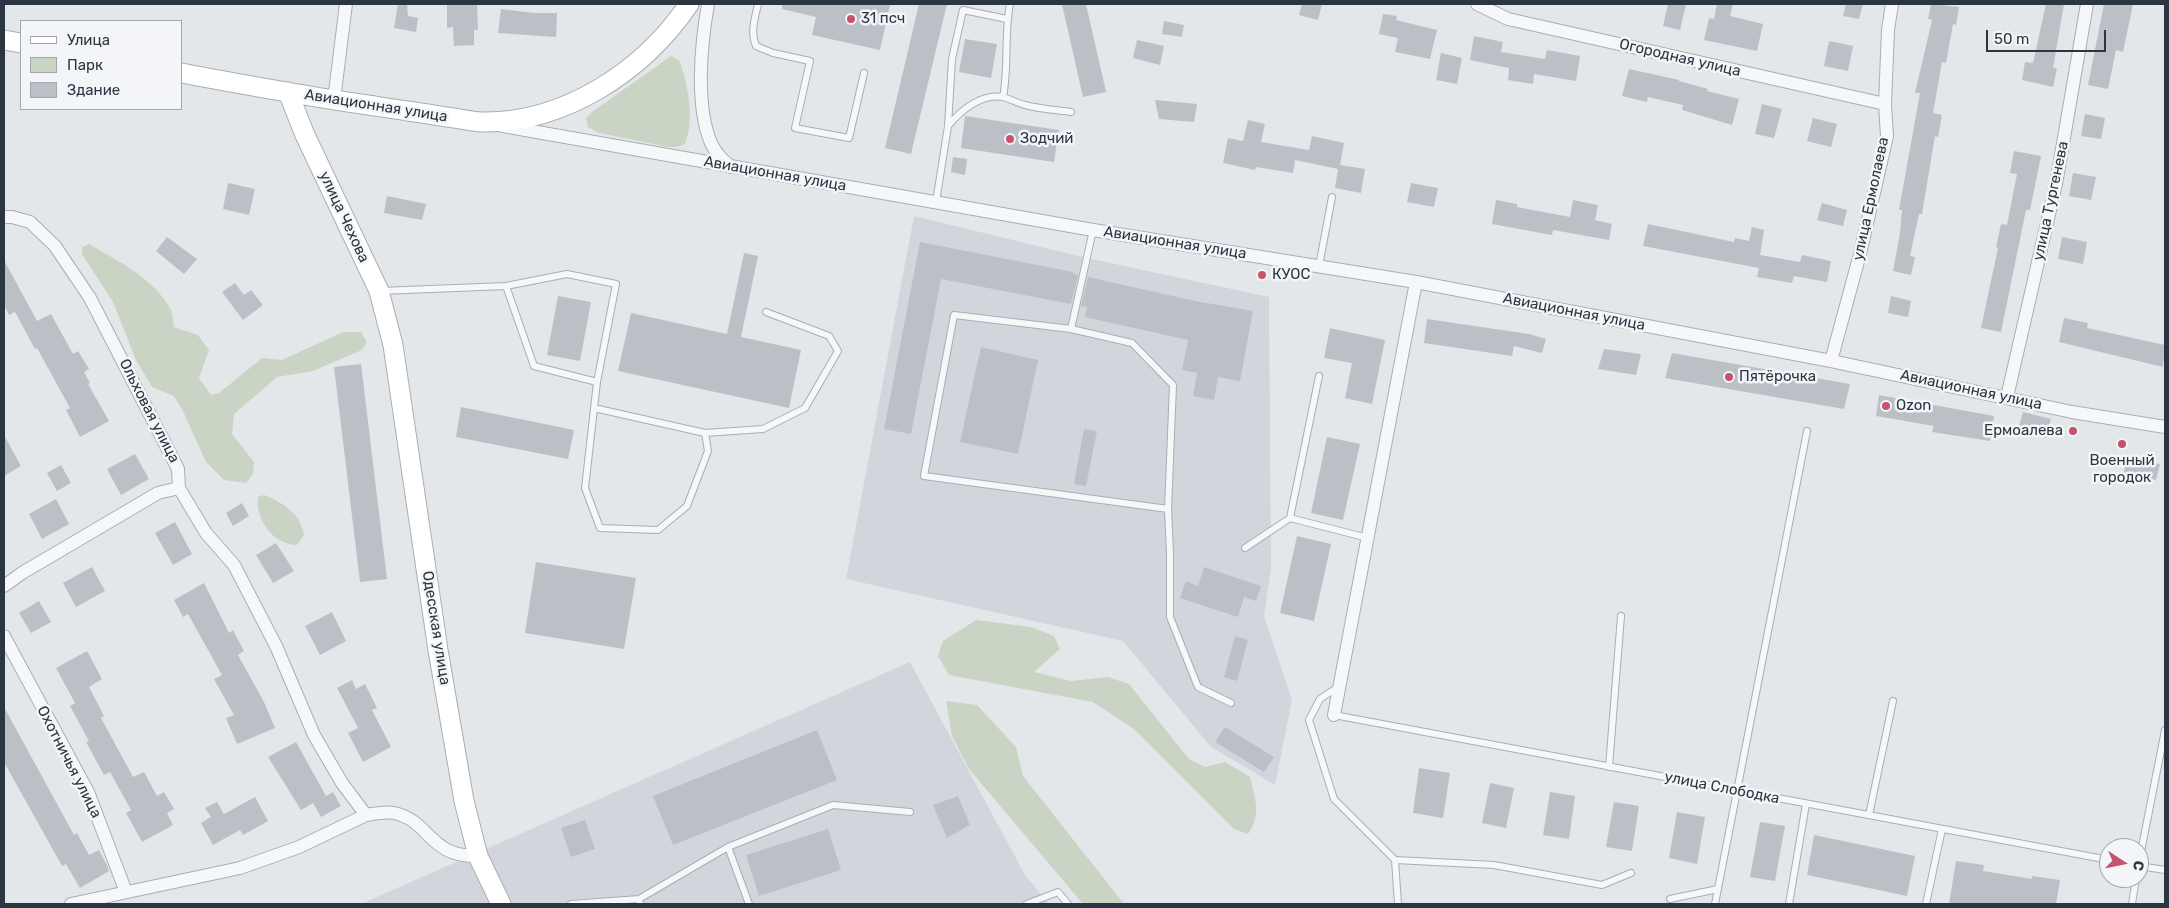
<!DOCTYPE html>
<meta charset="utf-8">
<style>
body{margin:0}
#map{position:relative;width:2169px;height:908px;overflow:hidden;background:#e3e7ea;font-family:Rubik,sans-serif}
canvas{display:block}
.frame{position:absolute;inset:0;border:5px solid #2c3542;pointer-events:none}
.legend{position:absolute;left:20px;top:20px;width:162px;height:90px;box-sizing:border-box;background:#f3f5f8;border:1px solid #a3a8af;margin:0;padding:6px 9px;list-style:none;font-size:15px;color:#2c3542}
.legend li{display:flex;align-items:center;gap:10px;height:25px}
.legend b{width:25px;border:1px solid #a3a8af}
.north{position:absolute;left:2099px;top:838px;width:50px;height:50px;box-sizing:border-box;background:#f3f5f8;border:1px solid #a3a8af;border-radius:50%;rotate:101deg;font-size:14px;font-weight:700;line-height:20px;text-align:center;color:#2c3542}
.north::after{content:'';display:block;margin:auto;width:18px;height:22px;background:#c5536c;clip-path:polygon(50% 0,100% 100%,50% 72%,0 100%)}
.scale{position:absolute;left:1986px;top:30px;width:120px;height:22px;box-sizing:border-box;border:2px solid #2c3542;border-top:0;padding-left:6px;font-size:15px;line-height:18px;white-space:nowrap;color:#2c3542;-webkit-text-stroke:4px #f3f5f8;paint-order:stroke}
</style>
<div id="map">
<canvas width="2169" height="908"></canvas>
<div class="frame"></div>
<ul class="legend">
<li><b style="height:6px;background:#fff"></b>Улица</li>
<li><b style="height:14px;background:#cad4c5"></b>Парк</li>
<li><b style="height:14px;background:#bbc0c7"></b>Здание</li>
</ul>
<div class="north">С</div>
<div class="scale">50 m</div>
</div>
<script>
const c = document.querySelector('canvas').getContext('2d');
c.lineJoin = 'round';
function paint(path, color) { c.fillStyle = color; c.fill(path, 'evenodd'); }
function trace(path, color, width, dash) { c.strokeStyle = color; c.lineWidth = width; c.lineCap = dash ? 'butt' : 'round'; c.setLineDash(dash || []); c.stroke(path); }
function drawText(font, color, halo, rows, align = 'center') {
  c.font = font + ' Rubik,sans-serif'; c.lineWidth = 5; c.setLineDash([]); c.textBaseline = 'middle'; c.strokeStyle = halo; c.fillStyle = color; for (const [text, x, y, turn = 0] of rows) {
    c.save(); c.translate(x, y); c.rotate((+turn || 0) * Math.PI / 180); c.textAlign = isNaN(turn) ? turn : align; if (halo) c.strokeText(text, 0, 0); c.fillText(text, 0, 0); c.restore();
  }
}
const built = new Path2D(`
 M914,216L1087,258L1269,297L1271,569L1264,616L1292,700L1275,785L1211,747L1123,641L846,579Z
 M910,662L1025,875L1049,904H361Z`);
const green = new Path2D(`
 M671,56L679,60C688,83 695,120 685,144L677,147H668L599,133L588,127L586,118L592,112Z
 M89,244C118,261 153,278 170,308C173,313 173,321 174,327L198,335L209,350L199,378L211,395L219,393L262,358L282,360L343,332H361L367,342L362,350L313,371L277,377L234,414L232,434L254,462L253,474L246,483L224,480L206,462L183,411L174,396L152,387L136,360L113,302L82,254V247Z
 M264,495C284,503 300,513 304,535L297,545C274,545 255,520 258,497Z
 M976,620L1031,627L1054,636L1060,649L1034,672L1071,681L1108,677L1129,684L1189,759L1205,767L1225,762L1250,777C1255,797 1262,815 1248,834L1234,829L1134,729L1093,702L949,675L938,656L943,641Z
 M946,701L977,705L1016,747L1023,776L1124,904H1083L969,769L952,736Z`);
const building = new Path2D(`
 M398,4H407L408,16L418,18L416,32L394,28Z
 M447,4H477L478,30H474V45L454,46L453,27L447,28Z
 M782,4H890L880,50L812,35L816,17L782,9Z
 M919,4H947L911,154L885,148Z
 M1062,4H1086L1106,92L1083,97Z
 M1302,4H1322L1318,20L1299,15Z
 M1668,4H1686L1680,30L1663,26Z
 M1717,4H1733L1730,16L1763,24L1757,51L1704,40L1709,18L1714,19Z
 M1846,4H1863L1859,19L1843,16Z
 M1931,4L1959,7L1956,25L1953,24L1946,63L1942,62L1933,113L1942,115L1938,137L1935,136L1922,214H1919L1910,256L1915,257L1911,275L1893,271L1900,233L1902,210H1899L1920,93H1915L1932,20L1928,19Z
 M2046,4H2064L2053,68H2057L2053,87L2022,80L2025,62L2033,63Z
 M2104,4H2133L2123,52L2116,50L2108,89L2088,85Z
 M501,9L534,13H557L556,37L498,33Z
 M1383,14L1397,16L1396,20L1437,30L1430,59L1395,52L1398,38L1379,34Z
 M1164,21L1184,25L1182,37L1162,34Z
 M1474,36L1503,42L1501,52L1545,59L1547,50L1580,56L1576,81L1534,74L1533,84L1508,80L1509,68L1470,60Z
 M965,39L997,44L991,78L959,72Z
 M1137,40L1164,46L1160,65L1133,58Z
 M1829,41L1853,46L1848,71L1824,66Z
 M1441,53L1462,58L1457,84L1436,80Z
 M1629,69L1679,80V81L1708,89L1707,91L1739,99L1732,125L1682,110L1683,105L1648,97L1647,102L1622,96Z
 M1155,100L1197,104L1194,122L1159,119Z
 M1762,104L1782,109L1774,138L1755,134Z
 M2085,114L2105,118L2101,139L2081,136Z
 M965,116L1059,130L1054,162L961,148Z
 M1813,118L1837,124L1831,147L1807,141Z
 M1248,120L1265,124L1261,142L1309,150L1312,136L1344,143L1340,165L1365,169L1361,193L1335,188L1338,169L1295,160L1293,173L1256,167L1255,170L1223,163L1228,138L1243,141Z
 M2014,151L2041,156L2030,210H2026L2001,332L1981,328L1998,248L1996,247L2001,224L2007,225L2017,174L2010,173Z
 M953,157L967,159L965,175L951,172Z
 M2073,173L2096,177L2091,200L2069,196Z
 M228,183L255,189L249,215L223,209Z
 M1411,183L1438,188L1434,207L1407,202Z
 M387,196L426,204L422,220L384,213Z
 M1496,200L1517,204V207L1570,217L1573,200L1598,205L1595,220L1612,224L1609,240L1553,230L1552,235L1492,224Z
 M1822,203L1847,210L1843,226L1817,220Z
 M1648,224L1734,242L1735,238L1749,241L1752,227L1764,230L1760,255L1800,262L1802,255L1831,261L1827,282L1794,276L1792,283L1757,277L1759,268L1643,246Z
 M167,237L197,259L184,274L156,251Z
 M2062,237L2087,242L2083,264L2058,259Z
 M920,242L1073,272V274L1078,275L1071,304L941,279L911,434L884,429Z
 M744,253L758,256L741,337L801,350L789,408L618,371L631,313L727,334Z
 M4,260L37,321L51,314L73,354L78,351L89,369L84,372L90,383L88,384L109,421L80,437L66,410L70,408L37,348L35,349L15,312L9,315L4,305Z
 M1088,277L1195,301L1253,311L1240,381L1218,377L1214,400L1193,396L1197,373L1182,370L1188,340L1085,317L1087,307L1081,306Z
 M235,283L244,295L251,290L263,305L243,320L222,292Z
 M558,296L591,302L580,361L547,355Z
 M1891,296L1911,301L1908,317L1888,313Z
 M2064,318L2088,323L2087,328L2165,345L2163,367L2059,342Z
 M1427,319L1529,334L1546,339L1542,353L1514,346L1512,356L1424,343Z
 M1330,328L1385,340L1372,404L1345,398L1352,363L1324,358Z
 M981,347L1038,360L1018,454L960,442Z
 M1604,349L1641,354L1636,375L1598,369Z
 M1672,353L1850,384L1844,409L1665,378Z
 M361,364L387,579L360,582L334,367Z
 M1879,395L1994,416L1990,441L1932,432L1934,426L1876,416Z
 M461,407L574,430L568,459L456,437Z
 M2023,412L2051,419L2046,438L2018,430Z
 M1084,429L1097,431L1086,486L1074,484Z
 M4,435L21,466L4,476Z
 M1327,437L1360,444L1343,520L1311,513Z
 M135,454L149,479L121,495L107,469Z
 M2126,458L2160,464L2156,480L2124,473Z
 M61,465L71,483L57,491L47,473Z
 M56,499L69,524L42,539L29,514Z
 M242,503L249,516L233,526L226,513Z
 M175,522L192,554L173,565L155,533Z
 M1297,536L1331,544L1314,621L1280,613Z
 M276,543L294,571L273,583L256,555Z
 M536,562L636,578L624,649L525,633Z
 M92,567L105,591L76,607L63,583Z
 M1204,567L1261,586L1256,601L1244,597L1238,617L1180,598L1186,581L1198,586Z
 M204,583L229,633L233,630L244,651L238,655L264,702L275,728L237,744L226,718L234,715L214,679L222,675L188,614L183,617L174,600Z
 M39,601L51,622L31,633L19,613Z
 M332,612L346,641L320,655L305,626Z
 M1235,636L1248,640L1237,681L1224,677Z
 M87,651L102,679L89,687L104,716L101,718L133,777L144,772L157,796L164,792L174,809L167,813L173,825L142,842L126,813L131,810L110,772L104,775L86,742L89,741L70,706L75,703L56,668Z
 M352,680L356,689L365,684L377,708L372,710L391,747L363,762L348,733L358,728L337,688Z
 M4,707L74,835L77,833L89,855L99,850L107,865L109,871L80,888L66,864L62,866L4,762Z
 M1225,727L1274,757L1264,772L1215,742Z
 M817,730L837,780L673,845L653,796Z
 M296,742L326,796L333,792L341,806L321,817L313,803L301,810L268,757Z
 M1419,768L1450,773L1443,818L1413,813Z
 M1490,783L1514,788L1506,828L1482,823Z
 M1550,792L1575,796L1569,839L1543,835Z
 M958,796L970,825L947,838L933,805Z
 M255,797L268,821L243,835L240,830L213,845L201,823L211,817L205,808L217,802L224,814Z
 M1614,802L1639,806L1632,851L1606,847Z
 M1677,812L1705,817L1697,864L1669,858Z
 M585,820L595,849L571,857L561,828Z
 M1760,822L1785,826L1775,881L1750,877Z
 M828,829L841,870L759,896L746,855Z
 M1814,835L1915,856L1907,896L1807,875Z
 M1956,861L1984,865L1983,871L2032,879V876L2060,880L2056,904H1949Z`);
const lane = new Path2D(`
 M758,4C755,18 750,32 756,46L773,53L810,61L795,128L849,138L864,73
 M1003,97C1009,66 1004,35 1010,4
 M949,125C961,110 982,93 1003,97C1010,99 1017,103 1025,105C1040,109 1056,110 1071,112
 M936,202L948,126L952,59L963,10L1007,19
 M1093,230L1071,329L954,315L924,476L1168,509L1170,554V617L1198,687L1231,703
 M1319,266L1332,197
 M506,286L534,366L597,382
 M380,291L506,286L567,274L616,284L597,382L585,488L600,528L658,530L687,506L708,451L705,433
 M1071,329L1132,343L1173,385L1168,509
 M1319,376L1290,518L1368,538
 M594,408L705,433L763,429L805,408L838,351L829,336L766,312
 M1245,548L1290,518
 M1338,687L1320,699L1309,720L1334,799L1395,860L1398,904
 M1334,715L2109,860
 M1609,767L1621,616
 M1869,815L1893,701
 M728,847L749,904
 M1395,860L1494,865L1602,885L1631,873
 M2139,862L2165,730
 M2139,866L2165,870
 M639,899L728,847L833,805L910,812
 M1670,899L1718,889
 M571,904L639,899L640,904
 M1027,904L1058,892L1068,904
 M1715,904L1807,431
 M1789,904L1806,804
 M1926,904L1942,829
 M2132,904L2136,878`);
const street = new Path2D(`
 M708,4C701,44 695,105 711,143C716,154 723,160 731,167
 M1477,4L1508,19L1885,104
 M334,100L346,4
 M503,126L1093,230L1416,282L1831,361L2072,412L2165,427
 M4,217H12L30,222L55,246L90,298L178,469L179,488L206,533L234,565L276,646L314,735L342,783L366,815
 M1831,361L1860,254L1887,136L1885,104L1888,30L1892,4
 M2007,397L2056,184L2087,4
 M4,586L22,573L158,493L179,488
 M4,636L88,792L126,892
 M1334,715L1416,282
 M71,904L240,868L299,847L366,815C374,814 385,811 394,813C431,821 428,857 478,856`);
const secondary = new Path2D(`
 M4,40L21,43
 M181,73C246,85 310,97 375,106C399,110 423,113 446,117C457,118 469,121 480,122C563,124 643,72 689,4
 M288,92L305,135L379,291L393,345L438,650L464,801L478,856L501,904`);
const markers = [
 [851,19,5,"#c5536c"],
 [1010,139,5,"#c5536c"],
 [1262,275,5,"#c5536c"],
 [1729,377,5,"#c5536c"],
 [1886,406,5,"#c5536c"],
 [2073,431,5,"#c5536c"],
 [2122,444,5,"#c5536c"]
];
const poiNames = [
 ["31 псч",861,19],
 ["Зодчий",1020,139],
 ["КУОС",1272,275],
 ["Пятёрочка",1739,377],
 ["Ozon",1896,406],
 ["Ермоалева",2063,431,"right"],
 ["Военный",2122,461,"center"],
 ["городок",2122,478,"center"]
];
const streetNames = [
 ["Огородная улица",1680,58,13],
 ["Авиационная улица",376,106,9],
 ["Авиационная улица",775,174,10],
 ["улица Ермолаева",1871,199,-78],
 ["улица Тургенева",2051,201,-78],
 ["улица Чехова",344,217,65],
 ["Авиационная улица",1175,243,9],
 ["Авиационная улица",1574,312,11],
 ["Авиационная улица",1971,390,12],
 ["Ольховая улица",149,411,63],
 ["Одесская улица",436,628,81],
 ["Охотничья улица",69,762,63],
 ["улица Слободка",1722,788,11]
];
paint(built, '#d2d6dc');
paint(green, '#cad4c5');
paint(building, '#bbc0c7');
trace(lane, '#a8aeb4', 8);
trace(street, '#a8aeb4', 14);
trace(secondary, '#a8aeb4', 21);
trace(lane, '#f6f7f9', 6);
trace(street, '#f6f7f9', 12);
trace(secondary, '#fff', 19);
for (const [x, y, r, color] of markers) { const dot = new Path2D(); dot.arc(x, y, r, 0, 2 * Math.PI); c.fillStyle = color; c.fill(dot); trace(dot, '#f3f5f8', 2); }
drawText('15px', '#2c3542', '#f3f5f8', poiNames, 'left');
drawText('15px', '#2c3542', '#f3f5f8', streetNames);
</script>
